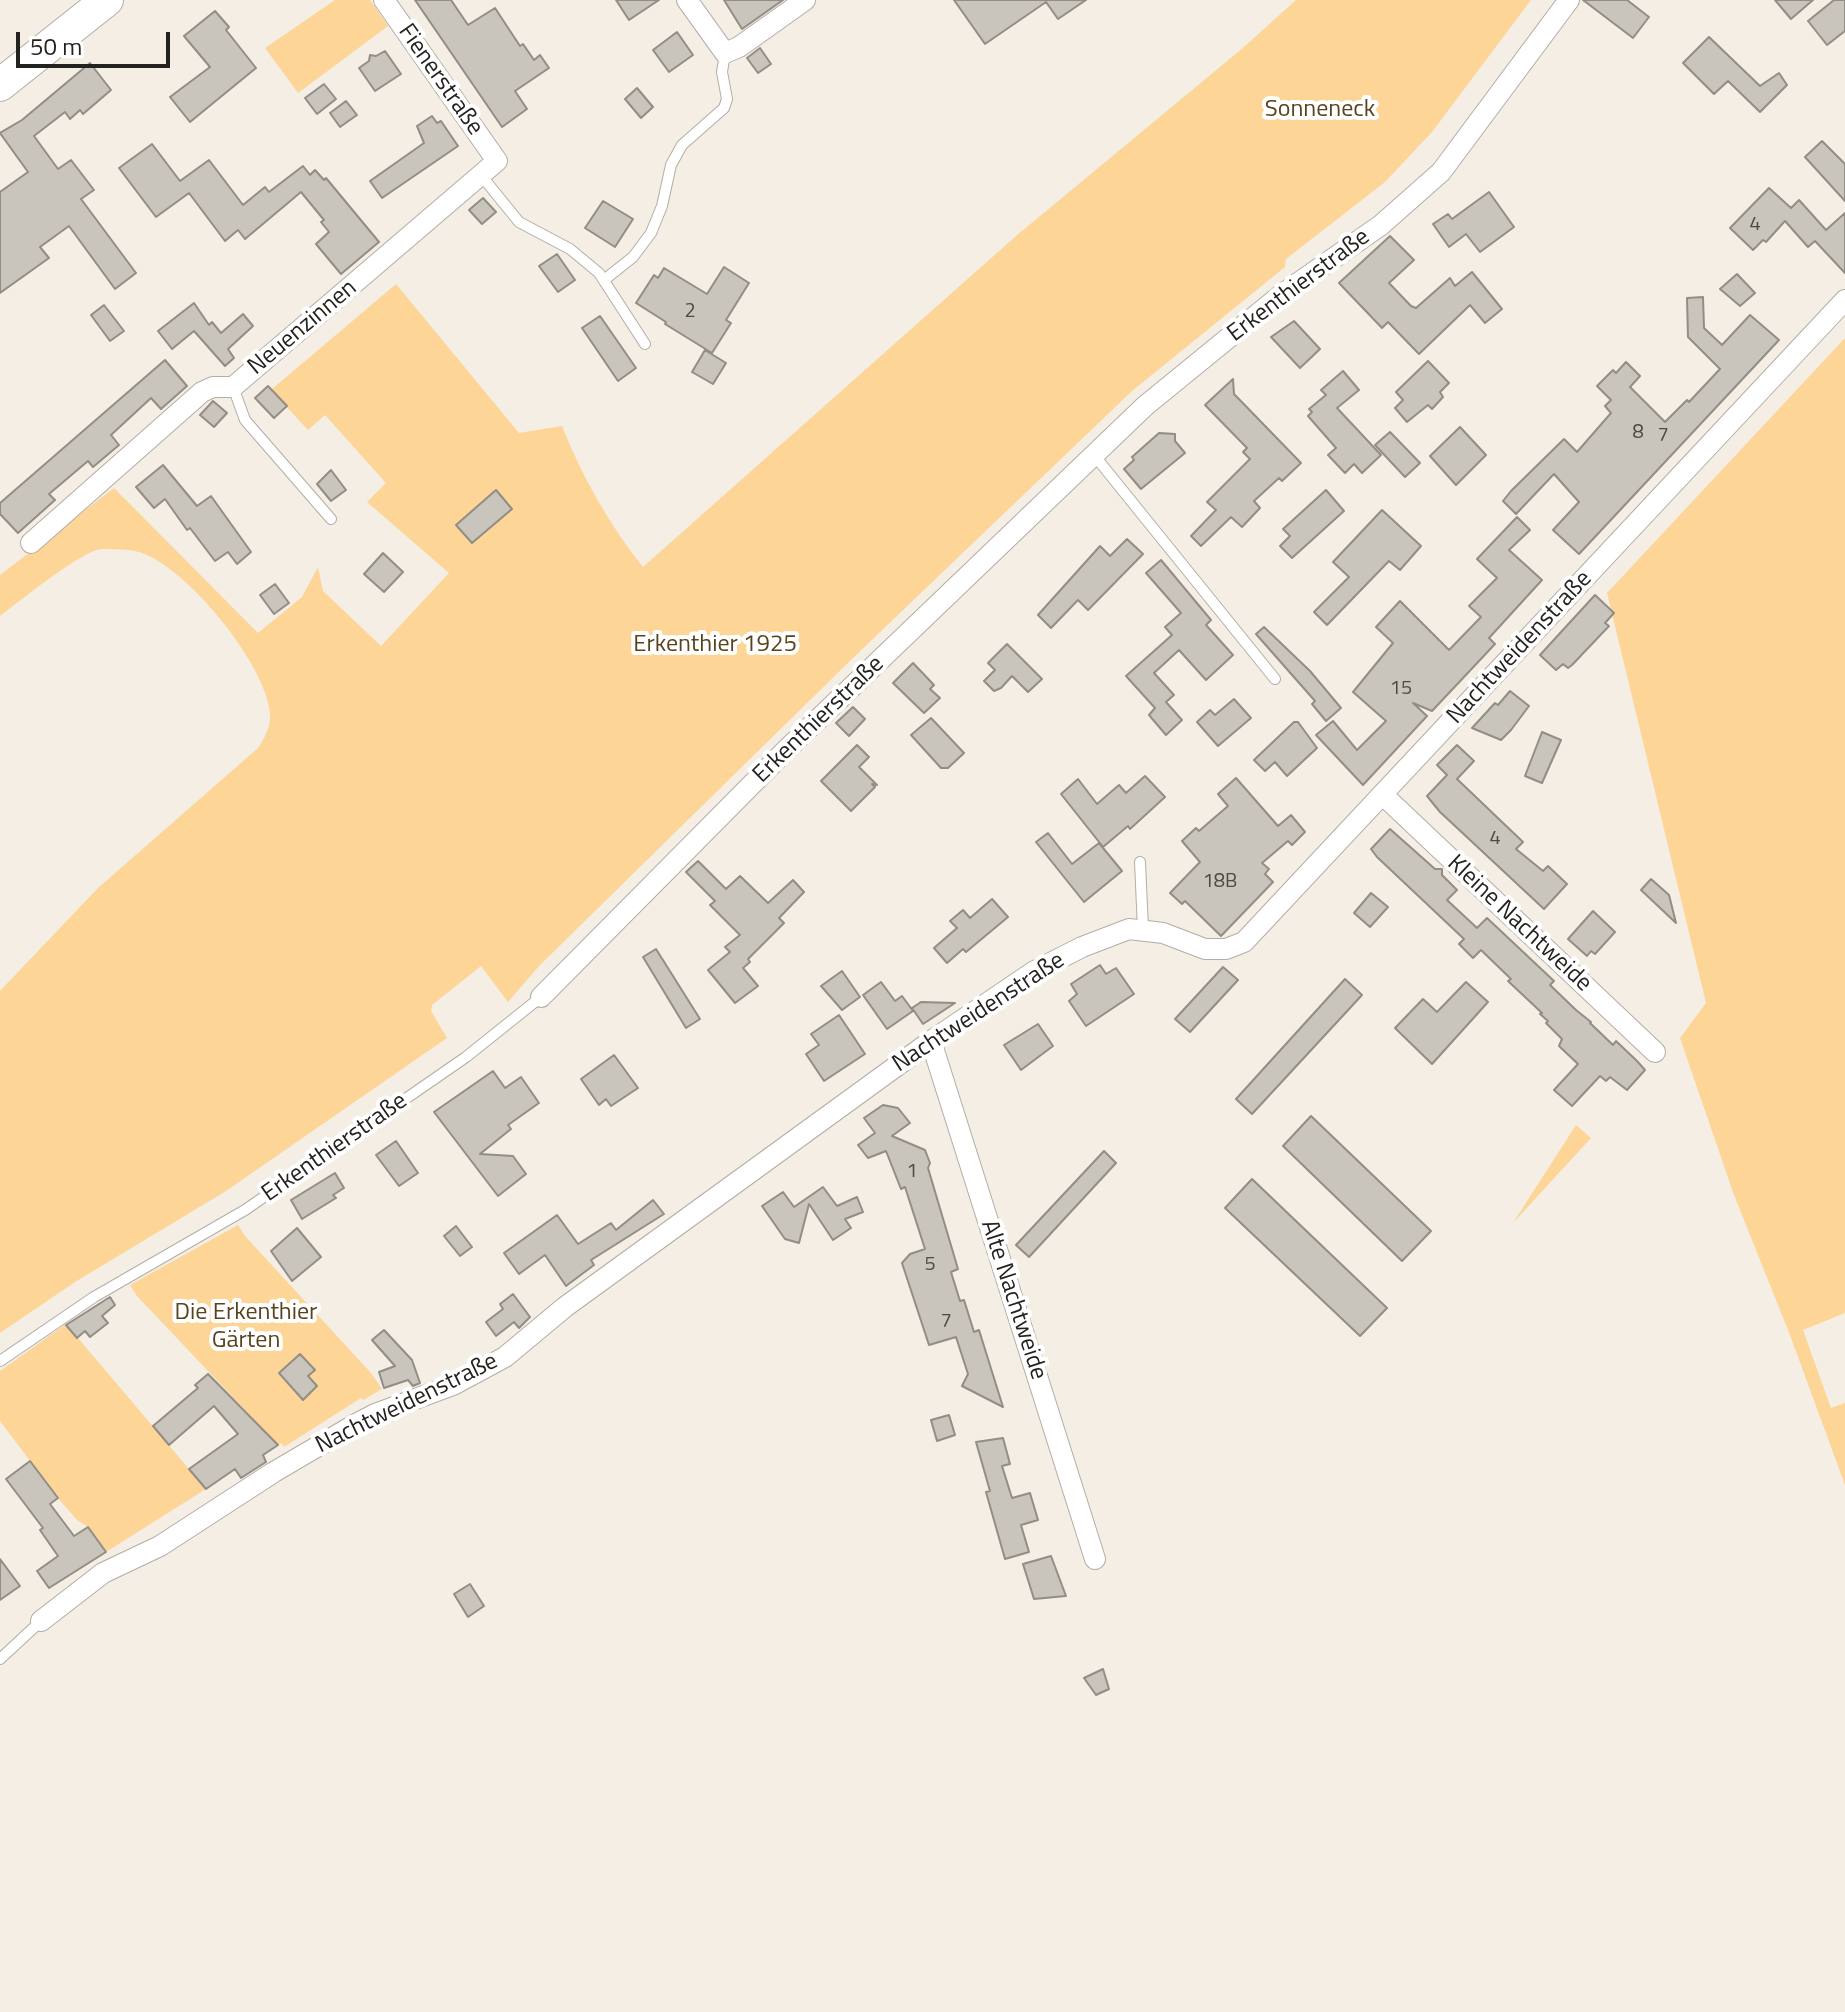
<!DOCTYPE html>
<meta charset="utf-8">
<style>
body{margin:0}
#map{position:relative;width:1845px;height:2012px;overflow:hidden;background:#f4eee5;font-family:"Titillium Web",sans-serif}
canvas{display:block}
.scale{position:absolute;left:16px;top:32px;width:154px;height:36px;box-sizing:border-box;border:4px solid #24221f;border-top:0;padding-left:10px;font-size:24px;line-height:28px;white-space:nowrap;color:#24221f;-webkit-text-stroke:6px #fff;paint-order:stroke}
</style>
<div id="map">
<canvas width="1845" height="2012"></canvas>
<div class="scale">50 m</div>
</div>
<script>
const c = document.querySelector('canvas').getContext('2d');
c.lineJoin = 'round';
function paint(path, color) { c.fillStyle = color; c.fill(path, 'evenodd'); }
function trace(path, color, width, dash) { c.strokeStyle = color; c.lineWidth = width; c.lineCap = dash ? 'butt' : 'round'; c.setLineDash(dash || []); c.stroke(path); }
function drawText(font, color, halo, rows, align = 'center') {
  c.font = font + ' "Titillium Web",sans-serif'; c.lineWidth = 8; c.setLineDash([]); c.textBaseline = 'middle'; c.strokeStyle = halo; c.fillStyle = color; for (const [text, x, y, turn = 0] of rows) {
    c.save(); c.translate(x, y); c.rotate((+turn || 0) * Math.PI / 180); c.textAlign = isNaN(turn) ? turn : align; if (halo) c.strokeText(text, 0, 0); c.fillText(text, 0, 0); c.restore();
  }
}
const green = new Path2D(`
 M335,0H370L388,26L298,93L265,48Z
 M1296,0H1531L1432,132L1385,182L1286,259L1285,267L1132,391L855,656L539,966L508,1002L481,966L432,1005L431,1011L447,1038L226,1191L75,1282L0,1333V991L98,888L258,748C265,737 271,727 270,714C267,665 186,566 139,552C129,549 113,549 102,549C82,550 19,602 0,616V575L114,488L258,633L302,597L318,567L323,591L381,646L449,573L367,502L386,483L325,415L308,430L271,390L396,284L519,433L562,426C582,476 609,525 643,567L1016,236L1244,47Z
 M1845,338V1313L1803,1330L1831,1408L1845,1403V1485L1790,1335L1734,1195L1680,1038L1706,1003L1607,593Z
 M1576,1125L1591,1138L1513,1223Z
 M238,1225L245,1236L371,1373L382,1389L363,1400L361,1398L284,1447L281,1443L278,1445L137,1296L130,1285Z
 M66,1324L206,1489L106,1552L88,1527L77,1520L58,1498L0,1421V1371Z`);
const building = new Path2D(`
 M415,0H451L468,25L495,8L520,46L523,44L534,60L540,55L549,68L515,91L527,109L502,127Z
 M616,0H659L629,20Z
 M724,0H783L742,29Z
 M954,0H1086L1058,19L1046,2L985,44Z
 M1583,0H1627L1649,17L1633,38Z
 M1775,0H1813L1791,19Z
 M1834,0H1845V31L1827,45L1808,21Z
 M215,11L229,27L226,30L256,68L190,122L170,97L210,67L184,36Z
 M677,32L693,55L669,72L653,50Z
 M1709,37L1760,86L1779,73L1787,85L1760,112L1728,81L1714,94L1683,63Z
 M760,48L771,64L758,73L747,58Z
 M385,51L401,74L375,91L359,68L369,61L370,55L376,56Z
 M90,63L111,90L83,114L80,110L70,119L65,112L34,136L58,169L71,160L94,190L81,199L136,273L115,289L69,226L40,247L49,258L0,293V192L28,172L0,133L22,120Z
 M324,84L336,99L317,114L305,98Z
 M637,88L653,107L641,118L625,99Z
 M346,101L357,115L340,127L330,113Z
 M432,116L437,123L441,121L458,146L382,198L370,181L424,143L417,126Z
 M1822,141L1845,164V201L1805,157Z
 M152,144L180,181L209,160L243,205L265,187L269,192L303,166L310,175L315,170L324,180L326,178L379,242L341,274L316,244L329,232L321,222L324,220L301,192L245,239L238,230L225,241L189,193L156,217L119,168Z
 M1769,188L1791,208L1799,200L1826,230L1845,213V273L1815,241L1808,247L1785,221L1766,242L1763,240L1753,250L1730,228Z
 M1489,192L1514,227L1480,252L1466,234L1449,247L1433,224L1448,214L1452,219Z
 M483,198L496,212L482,224L469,210Z
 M603,201L633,219L615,247L585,228Z
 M1390,236L1414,260L1389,283L1411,306L1416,308L1450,278L1455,286L1472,272L1502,309L1485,323L1470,305L1419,354L1388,322L1382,328L1339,283Z
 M557,254L575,280L558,292L539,266Z
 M724,267L749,283L726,320L731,323L712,353L665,324L666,322L636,303L654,275L658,278L664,268L707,294Z
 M1737,274L1755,293L1740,306L1720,289Z
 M1703,297L1704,328L1722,345L1750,315L1779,340L1579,554L1553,530L1579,502L1554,474L1516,514L1503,501L1511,491L1564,439L1577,452L1611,413L1605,406L1611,400L1597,386L1613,370L1616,373L1626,362L1640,376L1630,387L1665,422L1687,400L1689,402L1720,369L1688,337L1687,298Z
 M194,303L209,325L212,322L221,333L243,314L253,326L228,349L234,358L225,366L194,331L172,349L158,331Z
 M104,305L124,331L110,341L91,315Z
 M600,316L636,368L618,381L582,328Z
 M1294,321L1320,349L1300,368L1271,337Z
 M705,350L726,363L713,384L692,372Z
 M165,360L187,386L161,409L151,398L111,435L119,445L93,467L88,461L49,494L55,500L18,533L0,514V503Z
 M1428,361L1449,383L1440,392L1443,397L1432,409L1428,405L1407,422L1395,408L1403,400L1396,392Z
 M1343,371L1359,390L1337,408L1381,455L1362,473L1354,464L1345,473L1328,455L1336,448L1308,416L1312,412L1309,409L1326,395L1321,390Z
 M1233,379L1234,394L1301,463L1282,481L1279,478L1254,501L1260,508L1242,527L1231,517L1201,546L1191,536L1216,510L1207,502L1250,459L1243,452L1247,448L1205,405Z
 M268,386L287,406L274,418L255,398Z
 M213,401L227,413L214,427L200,415Z
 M1460,427L1486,455L1456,485L1430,456Z
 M1390,432L1420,463L1405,477L1375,445Z
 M1159,433L1175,434V441L1185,453L1141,489L1124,469L1134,460L1132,457Z
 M163,465L197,506L211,496L251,552L237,564L228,552L215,561L190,528L187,530L165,499L154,508L136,487Z
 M331,470L346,490L331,501L317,484Z
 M496,490L512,509L472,543L456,525Z
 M1326,490L1344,511L1292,558L1280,546L1290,536L1283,529Z
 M1382,510L1421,546L1400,570L1389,561L1327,625L1314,612L1349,577L1333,562Z
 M1517,517L1530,530L1509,550L1542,580L1489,638L1495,644L1432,711L1413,703L1427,716L1363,785L1316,735L1333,721L1357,750L1386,721L1353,692L1393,643L1376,627L1400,601L1449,650L1481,617L1469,606L1497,578L1477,559Z
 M1127,539L1143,554L1088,610L1078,600L1051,628L1038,615L1100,546L1110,556Z
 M383,553L403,572L384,592L364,574Z
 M1161,560L1211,620L1206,625L1233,655L1206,680L1179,650L1154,673L1174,695L1166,702L1182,720L1166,735L1149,715L1155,708L1126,676L1172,635L1165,627L1181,613L1146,573Z
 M275,584L289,603L274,614L260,595Z
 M1595,595L1614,613L1605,623L1609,626L1572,665L1568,668L1563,664L1556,670L1540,655Z
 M1264,627L1310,671L1341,708L1326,721L1312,704L1315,701L1256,634Z
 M1007,644L1042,679L1028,692L1012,676L1001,688L994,691L984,681L995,670L988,663Z
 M913,663L934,685L930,689L940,698L924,713L893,683Z
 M1510,691L1529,706L1511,730L1501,740L1472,728L1495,703L1498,705Z
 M1234,699L1251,718L1218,746L1197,722L1210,710L1215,715Z
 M853,707L865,719L849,736L836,723Z
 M931,718L964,753L948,768H941L911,735Z
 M1294,722H1298L1317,748L1287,776L1275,762L1265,771L1254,760Z
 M1542,732L1561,740L1542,783L1525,776Z
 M857,745L869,757L859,767L877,785L872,784L875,787L851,811L821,781Z
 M1457,745L1474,761L1457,779L1523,842L1516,849L1543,871L1548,866L1567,884L1544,909L1440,812L1427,796L1447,775L1437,765Z
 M1145,776L1165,797L1130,829L1128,826L1103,847L1061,794L1078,779L1097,804L1119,785L1126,793Z
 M1236,778L1278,826L1291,815L1305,832L1292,845L1288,841L1262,863L1269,869L1265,874L1273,882L1221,936L1185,901L1182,904L1170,893L1200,862L1182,841L1196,828L1199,831L1228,806L1218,794Z
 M1390,829L1435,869H1442V875L1457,890L1447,900L1477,928L1487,918L1554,981L1550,985L1576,1010L1591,1022L1590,1023L1613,1045L1616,1041L1637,1061L1645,1070L1627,1090L1610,1077L1606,1081L1600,1076L1572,1106L1554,1090L1578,1064L1559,1046L1562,1039L1546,1023L1548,1021L1540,1014L1542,1013L1508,981L1511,979L1481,950L1473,958L1459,944L1464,939L1377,857L1371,849Z
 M1048,833L1072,864L1099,843L1122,871L1084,902L1036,842Z
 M698,861L726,889L740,876L768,903L793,880L804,892L779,918L784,923L748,959L750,962L743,968L758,986L735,1003L708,970L730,952L725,947L740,935L710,905L715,901L686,872Z
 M1651,879L1669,895L1676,923L1641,890Z
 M1371,893L1388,907L1370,927L1354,913Z
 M992,899L1008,917L966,952L963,949L947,963L934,948L957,928L950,921L963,910L970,918Z
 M1593,911L1615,932L1595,954L1591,951L1587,956L1568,939Z
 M656,949L700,1019L686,1028L643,957Z
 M1100,965L1106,974L1116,968L1134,994L1086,1026L1069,1001L1077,994L1071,984Z
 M1223,967L1238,980L1190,1032L1175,1019Z
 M842,971L860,997L842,1010L821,986Z
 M1345,979L1362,995L1252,1114L1236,1099Z
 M881,982L895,1001L902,996L913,1011L887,1029L863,995Z
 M1466,982L1488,1002L1432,1064L1395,1028L1423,999L1437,1012Z
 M921,1002L955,1003L923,1024L912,1008Z
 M839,1015L865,1054L824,1081L806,1054L819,1045L811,1034Z
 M1038,1024L1053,1046L1021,1070L1004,1045Z
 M614,1055L638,1088L611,1106L606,1099L599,1105L581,1079Z
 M493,1071L505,1088L521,1077L539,1103L508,1125L511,1129L480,1154L513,1156L526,1174L498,1196L434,1112Z
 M883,1105L898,1108L910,1123L892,1136L925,1150L930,1163L928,1168L958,1269L951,1272L960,1301L964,1300L974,1332L979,1330L1003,1407L962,1386L968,1374L956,1337L929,1345L902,1263L910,1254L925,1249L905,1187L901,1189L886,1151L868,1158L858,1145L875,1133L864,1118Z
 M1311,1116L1431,1231L1402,1261L1283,1146Z
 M396,1141L418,1173L399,1186L376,1155Z
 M1104,1151L1116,1163L1029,1257L1016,1245Z
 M335,1173L344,1188L333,1195L336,1198L302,1219L291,1200Z
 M1252,1179L1387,1308L1360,1336L1225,1208Z
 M823,1187L837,1206L857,1197L863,1212L845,1219L851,1228L833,1240L809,1204L799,1243L785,1239L762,1206L783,1192L794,1207Z
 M653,1200L664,1214L591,1260L594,1265L566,1286L545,1255L519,1274L504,1253L557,1215L578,1244L611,1223L616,1230Z
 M456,1226L472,1247L460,1256L444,1236Z
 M297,1228L321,1257L292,1281L271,1251Z
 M513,1294L530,1317L519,1328L514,1322L496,1336L486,1322L503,1309L500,1304Z
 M110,1297L115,1305L102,1316L108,1323L90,1337L85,1331L77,1338L66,1325Z
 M384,1330L412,1360L420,1383L413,1386L408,1380L384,1388L379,1372L395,1366L372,1340Z
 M300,1354L315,1370L308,1376L317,1386L303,1400L279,1373Z
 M208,1374L278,1445L263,1455L266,1462L241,1478L235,1469L206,1489L189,1469L238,1434L214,1406L169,1445L153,1426L198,1388L195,1385Z
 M949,1415L955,1435L937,1441L931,1420Z
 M1003,1438L1010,1464L1002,1466L1012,1498L1030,1493L1038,1520L1021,1525L1029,1552L1005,1559L986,1492L990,1491L976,1442Z
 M30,1461L58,1498L50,1504L74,1536L88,1527L106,1552L49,1588L37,1571L58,1556L40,1530L43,1528L6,1479Z
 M1051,1556L1066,1596L1034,1599L1023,1564Z
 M0,1559L20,1586L0,1600Z
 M470,1584L484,1606L468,1617L454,1594Z
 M1103,1669L1109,1689L1096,1695L1084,1678Z`);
const lane = new Path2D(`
 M480,174L519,222L570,249L599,273L645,344
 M604,280L633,257L651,233L662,206L671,165L682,145L724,108L727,99L722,72L725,53
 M233,387L245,420L331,519
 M1094,455L1275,679
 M1140,862L1143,929
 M0,1361L94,1297L245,1210L466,1057L541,997
 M0,1659L41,1621`);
const street = new Path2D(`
 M687,0L725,53L739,47L805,0
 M31,543L202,392L213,387H233L497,161L384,0
 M1383,795L1655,1052
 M541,997L785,751L1145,406L1281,295L1381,225L1441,172L1569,0
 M931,1041L1095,1559
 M41,1621L103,1573L160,1546L274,1472L354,1425L375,1414L453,1385L505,1357L565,1307L931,1041L1033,972L1082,947L1129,929L1163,933L1205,949H1226L1244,942L1845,300`);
const primary = new Path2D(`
 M0,85L107,0`);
const numberNames = [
 ["4",1755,225],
 ["2",690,312],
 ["8",1638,433],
 ["7",1663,436],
 ["15",1401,689],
 ["4",1495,839],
 ["18B",1220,882],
 ["1",912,1172],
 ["5",930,1265],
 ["7",946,1322]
];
const streetNames = [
 ["Fienerstraße",440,80,55],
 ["Erkenthierstraße",1299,286,-37],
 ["Neuenzinnen",303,328,-40],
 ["Nachtweidenstraße",1520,648,-47],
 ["Erkenthierstraße",819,720,-44],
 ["Kleine Nachtweide",1519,924,43],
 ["Nachtweidenstraße",979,1013,-33],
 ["Erkenthierstraße",335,1148,-35],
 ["Alte Nachtweide",1013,1300,72],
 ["Nachtweidenstraße",407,1404,-26]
];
const parkNames = [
 ["Sonneneck",1320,110],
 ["Erkenthier 1925",715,645],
 ["Die Erkenthier",246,1313],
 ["Gärten",246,1341]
];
paint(green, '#fcd597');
paint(building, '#c9c4bc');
trace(building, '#928d85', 2);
trace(lane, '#b3ada5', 12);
trace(street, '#b3ada5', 22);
trace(primary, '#b3ada5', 34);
trace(lane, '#fff', 10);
trace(street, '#fff', 20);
trace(primary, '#fff', 32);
drawText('20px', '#4d4a46', null, numberNames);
drawText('24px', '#24221f', '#fff', streetNames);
drawText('24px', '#59431e', '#fff', parkNames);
</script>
